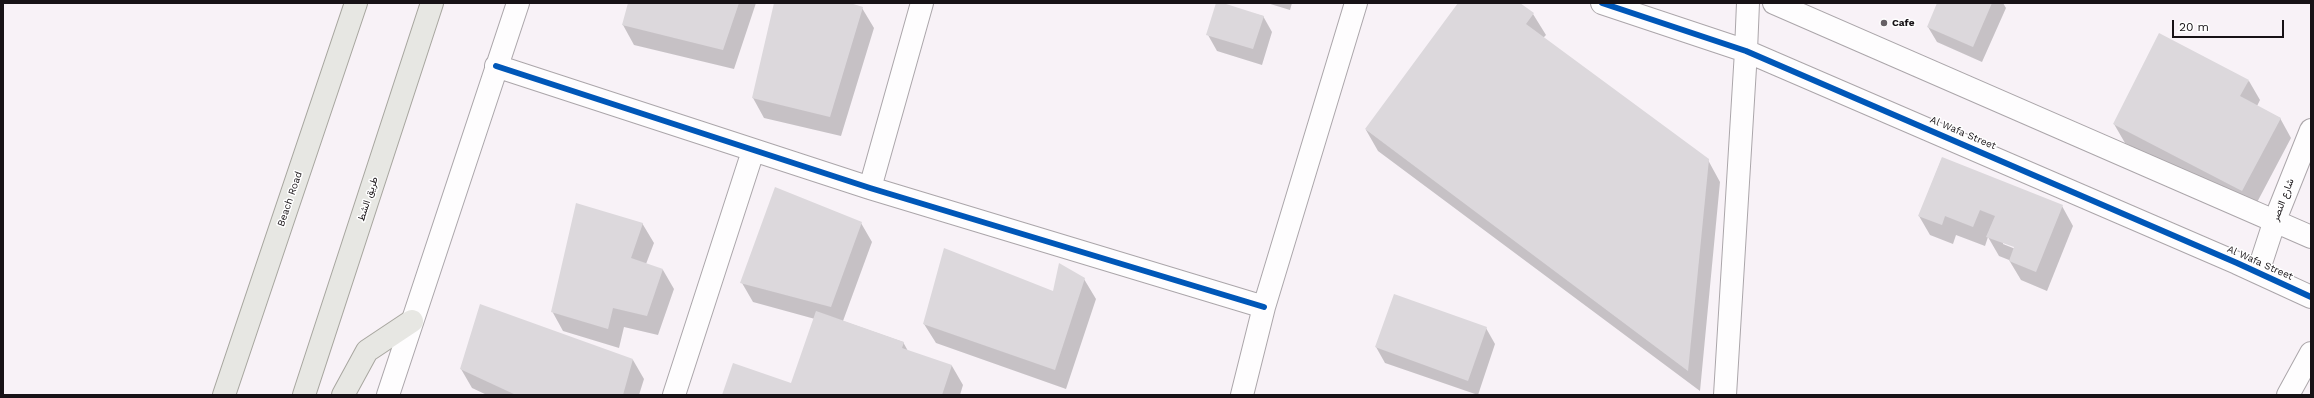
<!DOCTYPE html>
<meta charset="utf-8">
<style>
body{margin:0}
#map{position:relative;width:2314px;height:398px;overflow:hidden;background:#f8f2f7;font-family:"Work Sans",sans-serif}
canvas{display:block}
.frame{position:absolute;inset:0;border:4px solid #171216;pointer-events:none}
.scale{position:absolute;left:2172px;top:20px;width:112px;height:18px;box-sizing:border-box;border:2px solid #171216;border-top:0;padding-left:5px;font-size:12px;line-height:14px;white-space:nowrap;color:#171216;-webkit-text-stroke:3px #fff;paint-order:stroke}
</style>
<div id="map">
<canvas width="2314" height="398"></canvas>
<div class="frame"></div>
<div class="scale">20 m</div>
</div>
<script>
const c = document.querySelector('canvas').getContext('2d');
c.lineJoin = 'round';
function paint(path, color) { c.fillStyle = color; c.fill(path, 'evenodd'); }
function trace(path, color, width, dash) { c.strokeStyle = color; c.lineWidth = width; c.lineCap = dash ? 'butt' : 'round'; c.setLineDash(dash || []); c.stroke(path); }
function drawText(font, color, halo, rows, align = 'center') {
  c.font = font + ' "Work Sans",Vazirmatn,sans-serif'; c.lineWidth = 3; c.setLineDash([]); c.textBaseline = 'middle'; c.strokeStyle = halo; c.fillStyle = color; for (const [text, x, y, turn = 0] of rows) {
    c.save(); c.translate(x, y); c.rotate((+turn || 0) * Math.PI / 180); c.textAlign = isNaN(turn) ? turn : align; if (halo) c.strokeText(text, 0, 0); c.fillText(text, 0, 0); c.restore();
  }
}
const shadow = new Path2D(`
 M629,3H756L734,69L634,45L623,25Z
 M775,3H847L862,8L874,28L841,136L764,118L753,98Z
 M1217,3L1263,16L1272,32L1262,65L1217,51L1208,35Z
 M1267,3H1292L1290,10Z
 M1460,3H1518L1533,14L1546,35L1543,38L1708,160L1720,182L1700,391L1378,151L1366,130Z
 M1938,3H2003L2006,8L1982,62L1937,42L1928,27Z
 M2249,81L2260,100L2257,106L2280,118L2291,138L2253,210L2125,143L2114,124Z
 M1942,158L2062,206L2073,226L2047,291L2021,280L2009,260L1999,256L1988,237L1985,246L1956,235L1953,244L1930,235L1919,216ZM2003,242L2019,248L2018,250L2003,244Z
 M642,223L654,243L646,264L663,270L674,289L658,335L624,327L619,348L563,331L552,311Z
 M861,223L872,242L843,321L903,342L908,351L952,366L963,385L960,395H723L792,384L815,319L753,302L742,283Z
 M1084,279L1096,299L1066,389L936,343L924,324L1054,292Z
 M1486,328L1495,344L1478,395L1385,363L1376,347Z
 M633,360L644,379L639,395H487L472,388L461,369Z`);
const building = new Path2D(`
 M628,3H739L723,50L622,25Z
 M774,3H850L863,7L830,117L752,98Z
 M1216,3H1223L1264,16L1253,49L1206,35Z
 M1458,3H1520L1534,13L1526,24L1709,159L1688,371L1365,129Z
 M1937,3H1992L1973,47L1927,27Z
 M2159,33L2249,80L2240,96L2281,118L2242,191L2113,124Z
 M1942,157L2063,205L2036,272L2009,261L2014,247L1986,237L1995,216L1980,210L1973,227L1945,216L1942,225L1918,216Z
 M775,187L862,222L831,307L740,283Z
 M576,203L643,223L631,258L663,269L647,316L613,308L608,329L551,312Z
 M944,248L1053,291L1059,263L1085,278L1055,370L923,324Z
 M1394,294L1487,327L1468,381L1375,347Z
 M480,304L633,359L623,395H516L460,369Z
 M816,311L904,342L902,348L952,365L942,395H722L733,363L791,383Z`);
const minor = new Path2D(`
 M1602,3L1746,51L2237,263L2311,297
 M1774,3L2311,237
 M496,66L870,188L1264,307
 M870,188L922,3
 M2258,272L2275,220L2311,130
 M388,395L518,3
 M674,395L753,151
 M1242,395L1264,307L1356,3
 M1725,395L1746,51L1748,3
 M2288,395L2311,353`);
const major = new Path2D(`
 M224,395L356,3
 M304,395L432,3
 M343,395L367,351L412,321`);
const cycleway = new Path2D(`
 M1602,3L1746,51L2237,263L2311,297
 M496,66L870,188L1264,307`);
const markers = [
 [1884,23,4,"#666065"]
];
const poiNames = [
 ["Cafe",1892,23]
];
const streetNames = [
 ["Al Wafa Street",1963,133,23],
 ["Beach Road",290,199,-71],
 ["طريق الشط",368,199,-72],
 ["شارع النصر",2283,200,-69],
 ["Al Wafa Street",2260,263,24]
];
paint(shadow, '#0003');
paint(building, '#dcd8dc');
trace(minor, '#aba6aa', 24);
trace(major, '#a7a69f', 24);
trace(minor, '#fefdfe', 22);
trace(major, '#e7e7e3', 22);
trace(cycleway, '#0057b8', 6);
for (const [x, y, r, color] of markers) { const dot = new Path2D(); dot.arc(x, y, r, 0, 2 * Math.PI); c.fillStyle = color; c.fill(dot); trace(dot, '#fff', 1.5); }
drawText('bold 10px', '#171216', '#fff', poiNames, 'left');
drawText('10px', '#171216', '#fff', streetNames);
</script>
